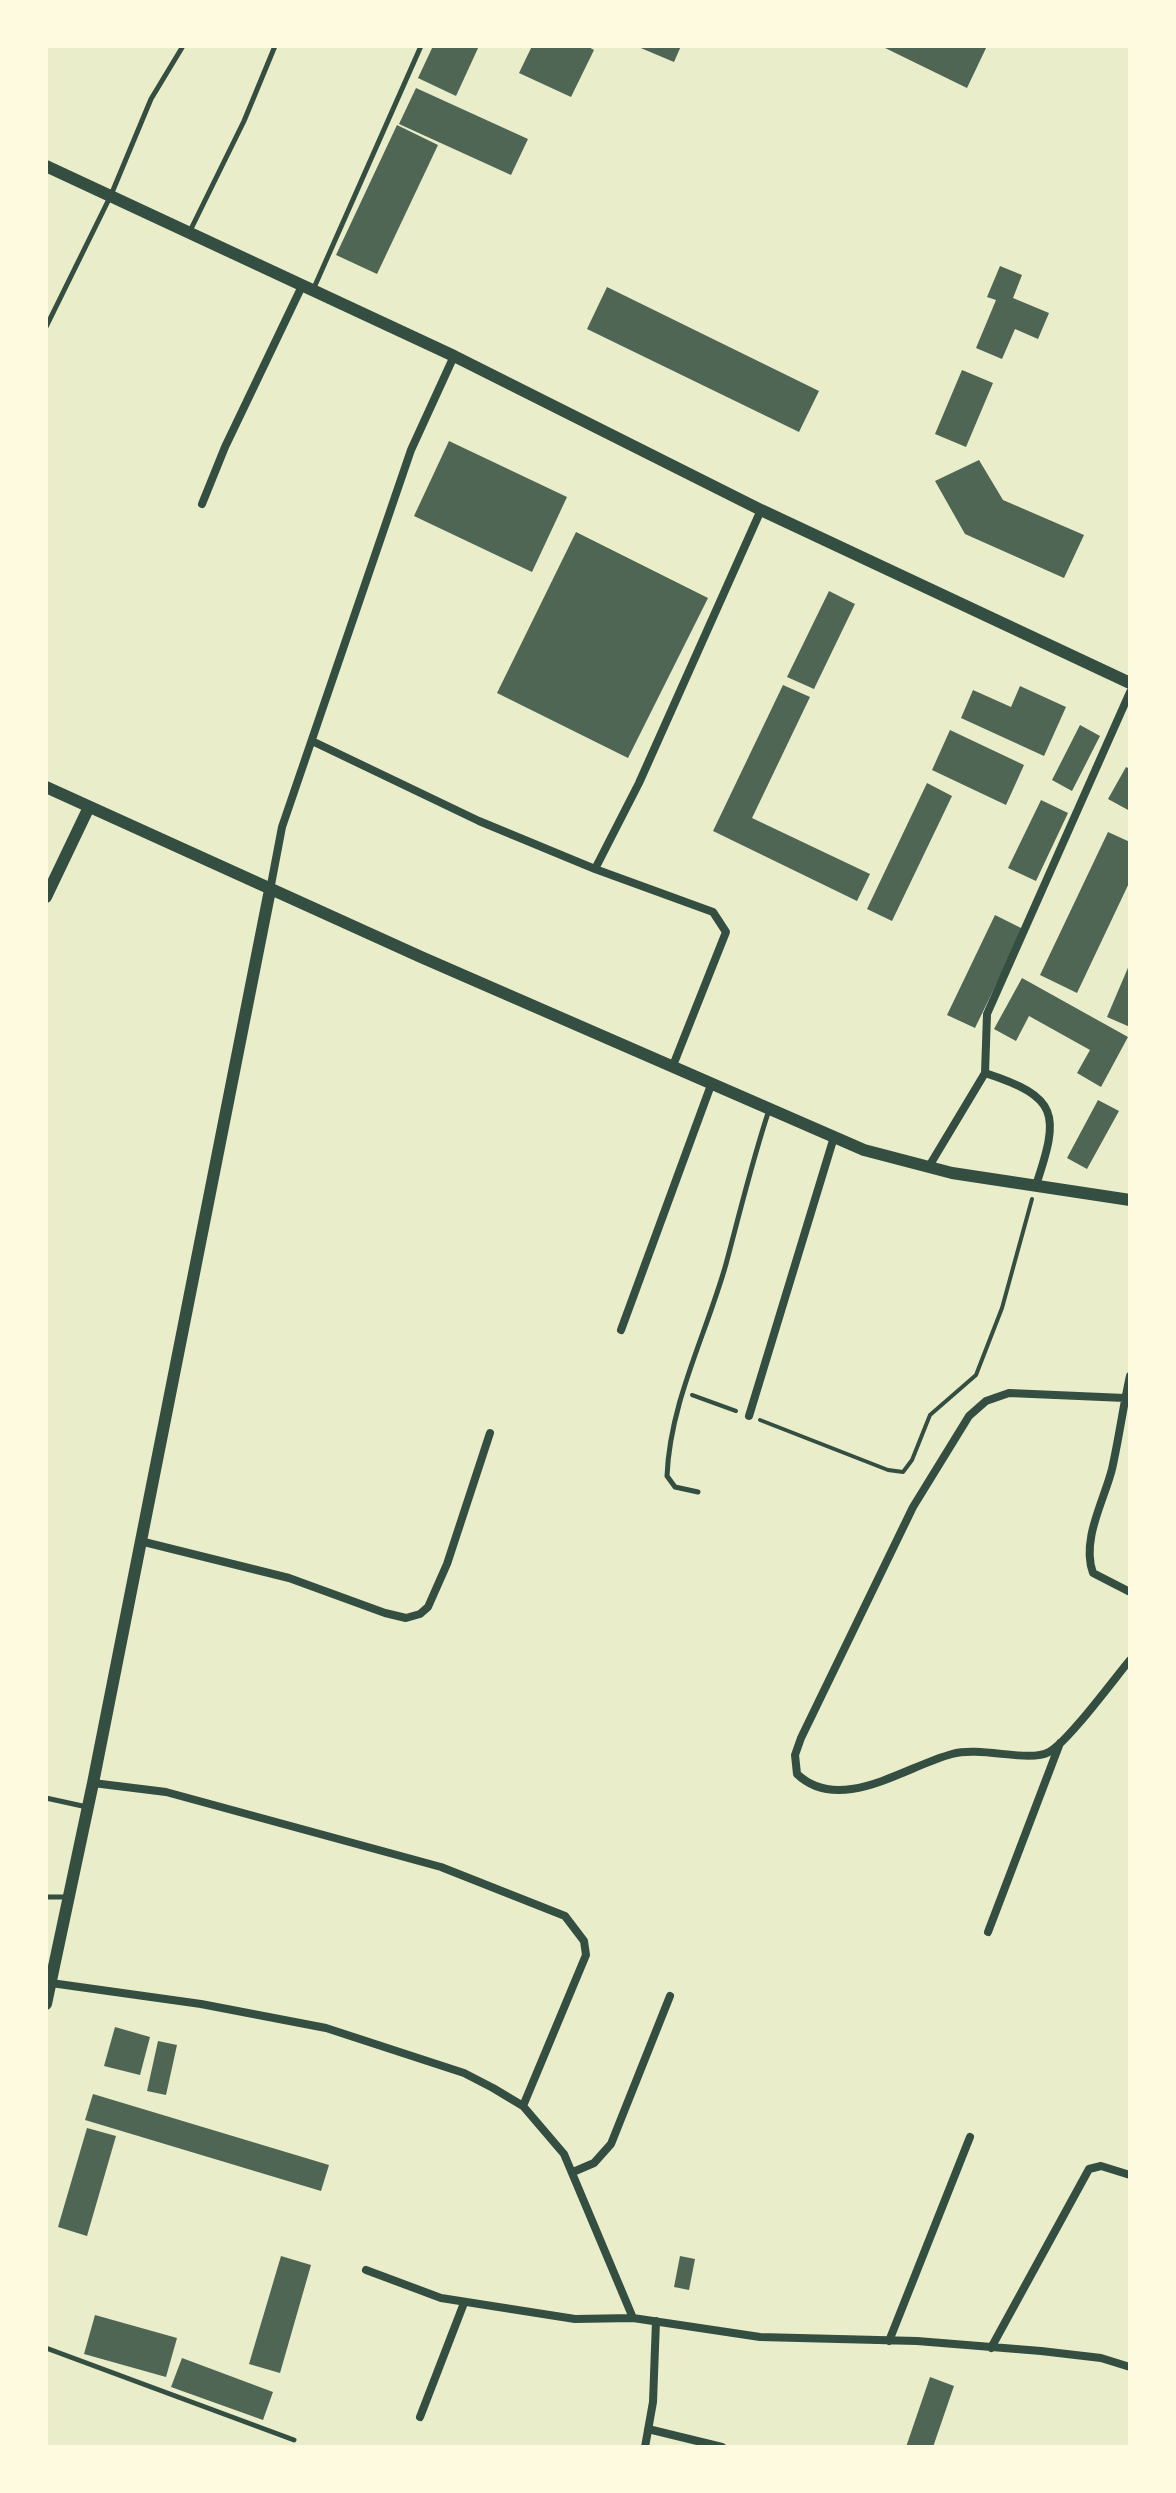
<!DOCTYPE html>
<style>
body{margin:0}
#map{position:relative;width:1176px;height:2493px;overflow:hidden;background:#e9edc9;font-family:Signika,sans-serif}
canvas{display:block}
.frame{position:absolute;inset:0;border:48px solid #fefae0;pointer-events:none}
</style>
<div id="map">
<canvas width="1176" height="2493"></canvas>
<div class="frame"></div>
</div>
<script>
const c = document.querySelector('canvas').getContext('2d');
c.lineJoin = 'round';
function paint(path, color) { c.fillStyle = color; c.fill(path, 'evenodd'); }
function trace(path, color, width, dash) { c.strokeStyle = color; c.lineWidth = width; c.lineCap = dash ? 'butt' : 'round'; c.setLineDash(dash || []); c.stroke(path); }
const building = new Path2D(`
 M433,46H479L456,96L418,78Z
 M532,46H587L594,50L571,97L519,73Z
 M636,46H681L674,62Z
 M881,46H987L967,88Z
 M416,88L528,139L511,175L399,124Z
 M397,125L438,145L377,274L336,255Z
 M1000,266L1022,275L1013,298L1049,313L1038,339L1015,329L1002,359L976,348L996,300L987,297Z
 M607,287L819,391L799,432L587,329Z
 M962,370L993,383L966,447L935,434Z
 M449,441L567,497L532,572L414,516Z
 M979,460L1003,500L1084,535L1064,578L965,534L935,481Z
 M576,532L708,598L628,758L497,693Z
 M829,591L855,604L814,689L787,677Z
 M783,685L810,697L752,818L870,874L857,901L713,831Z
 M1020,686L1066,707L1044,756L961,718L973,690L1011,707Z
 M1080,725L1100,736L1072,791L1052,780Z
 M950,730L1024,765L1006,805L932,770Z
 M1126,767L1130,769V811L1108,799Z
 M927,783L952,796L892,921L867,909Z
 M1041,800L1068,813L1036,881L1008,868Z
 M1108,832L1130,842V881L1077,993L1040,975Z
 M995,915L1023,929L975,1028L947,1015Z
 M1130,963V1027L1107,1017Z
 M1022,978L1128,1037L1101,1087L1077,1073L1090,1050L1029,1016L1016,1041L994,1029Z
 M1098,1100L1119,1111L1087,1169L1067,1158Z
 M115,2027L150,2037L140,2075L104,2066Z
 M158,2041L177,2045L166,2095L147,2091Z
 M93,2094L329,2165L321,2191L85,2120Z
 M87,2128L116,2136L87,2236L58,2227Z
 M281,2256L311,2265L280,2373L249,2364Z
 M680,2256L695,2259L689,2290L674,2287Z
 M95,2315L177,2338L166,2377L84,2354Z
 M182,2358L273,2392L263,2420L171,2387Z
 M930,2377L954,2386L933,2447H906Z`);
const path = new Path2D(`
 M692,1395L736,1411
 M760,1420L888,1470L903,1472L912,1460L930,1415L976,1375L1002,1308L1032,1199`);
const service = new Path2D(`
 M190,231L244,121L275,46
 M313,290L421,46
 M46,327L111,195L151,99L183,46
 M698,1492L675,1487L667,1476C670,1402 706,1335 726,1264C740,1212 752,1161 769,1110
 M46,1798L87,1807
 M46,1897H68
 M46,2348L294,2440`);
const minor = new Path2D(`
 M202,504L225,447L302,286
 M312,741L479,821L595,869L639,783L761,510
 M595,869L713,912L726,932L672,1068
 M270,890L282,827L411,450L454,356
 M985,1073L987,1014L1130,692
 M928,1168L985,1073C1059,1097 1060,1114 1036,1185
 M621,1330L711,1085
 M1130,1376C1123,1407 1119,1438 1112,1469C1104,1501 1081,1540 1093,1573L1130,1592
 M1125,1398L1009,1393L986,1401L969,1416L913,1507L801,1738L795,1755L797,1774C840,1815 906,1766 952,1754C981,1746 1029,1763 1049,1752C1067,1743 1114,1679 1130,1660
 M749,1416L834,1137
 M140,1541L289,1578L385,1613L406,1618L420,1614L428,1607L447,1564L490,1433
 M93,1783L166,1792L441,1867L565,1916L584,1941L586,1955L523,2106
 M988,1932L1060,1743
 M51,1983L201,2004L326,2028L464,2073L493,2088L523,2106L564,2154L633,2318
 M573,2172L594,2163L611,2144L670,1996
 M366,2270L441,2298L575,2319L633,2318L760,2337L917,2341L1041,2351L1101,2358L1130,2367
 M889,2341L970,2137
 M991,2348L1089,2169L1101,2166L1130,2175
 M420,2417L464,2303
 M648,2429L722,2447
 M645,2447L653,2402L656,2321`);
const tertiary = new Path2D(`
 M46,166L454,356L761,510L1130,683
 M46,787L421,957L864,1150L952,1173L1130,1200
 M46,897L89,807
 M46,2004L93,1783L270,890`);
paint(building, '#4f6655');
trace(path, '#344e41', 4);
trace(service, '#344e41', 5);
trace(minor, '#344e41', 8);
trace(tertiary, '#344e41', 12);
</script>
